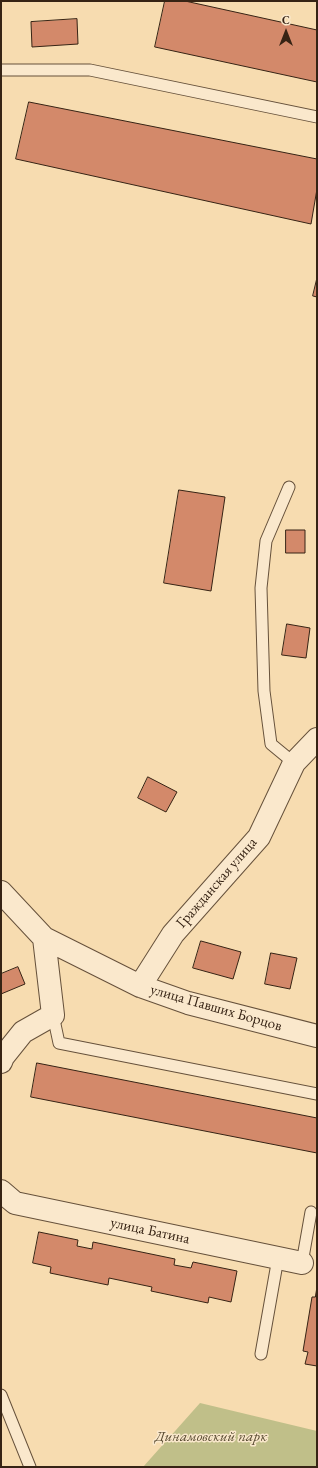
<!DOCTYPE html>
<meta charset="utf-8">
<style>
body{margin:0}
#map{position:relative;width:318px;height:1468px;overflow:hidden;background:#f7dcb0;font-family:"EB Garamond",serif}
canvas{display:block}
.frame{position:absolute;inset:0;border:2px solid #362314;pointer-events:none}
.north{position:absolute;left:266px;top:12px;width:40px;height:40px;-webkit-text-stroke:3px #fae8cc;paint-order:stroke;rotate:0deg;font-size:11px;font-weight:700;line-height:16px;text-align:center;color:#362314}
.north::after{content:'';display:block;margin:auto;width:14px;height:18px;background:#362314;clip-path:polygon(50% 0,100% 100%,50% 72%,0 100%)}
</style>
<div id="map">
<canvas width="318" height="1468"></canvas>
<div class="frame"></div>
<div class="north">С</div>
</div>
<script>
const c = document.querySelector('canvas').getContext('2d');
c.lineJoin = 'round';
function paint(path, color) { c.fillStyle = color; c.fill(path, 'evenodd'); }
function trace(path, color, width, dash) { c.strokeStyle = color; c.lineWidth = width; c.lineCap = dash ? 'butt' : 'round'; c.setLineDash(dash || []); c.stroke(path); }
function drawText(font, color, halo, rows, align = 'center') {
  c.font = font + ' "EB Garamond",serif'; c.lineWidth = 3; c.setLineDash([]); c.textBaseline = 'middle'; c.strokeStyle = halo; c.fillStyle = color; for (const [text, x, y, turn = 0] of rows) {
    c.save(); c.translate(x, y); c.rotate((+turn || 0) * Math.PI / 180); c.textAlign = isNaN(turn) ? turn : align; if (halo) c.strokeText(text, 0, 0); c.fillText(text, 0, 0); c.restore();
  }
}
const green = new Path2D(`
 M200,1403L317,1431V1467H143Z`);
const building = new Path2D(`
 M165,1H185L317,30V82L155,47Z
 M77,19L78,44L32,47L31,22Z
 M29,102L317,159V189L311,224L16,159Z
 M317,278V297L313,296Z
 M179,490L225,497L211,591L164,583Z
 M286,530H305V553H286Z
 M287,624L310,628L306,658L282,655Z
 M148,777L177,792L166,812L138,798Z
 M201,941L241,952L233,979L193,968Z
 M271,953L297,958L290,989L265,984Z
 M18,967L25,984L1,994V974Z
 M37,1063L317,1118V1153L31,1097Z
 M39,1232L78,1240L77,1246L92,1249L93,1242L175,1259L174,1265L191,1268L193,1262L237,1271L231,1302L209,1297L208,1303L151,1291L152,1287L109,1278L108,1285L50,1273L51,1267L33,1263Z
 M317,1287V1366L305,1364L308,1352L303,1351L312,1297H315Z`);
const service = new Path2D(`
 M1,70H90L317,117
 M289,487L266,541L261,588L264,691L271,744L294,763
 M53,1015L59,1043L317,1094
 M302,1263L311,1212
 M261,1354L278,1258
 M1,1395L30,1467`);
const minor = new Path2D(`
 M1,892L44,938L140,986L188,1003L317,1036
 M140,986L173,934L259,837L294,763L317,739
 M1,1062L3,1057L23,1032L53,1015L44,938
 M1,1191L15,1203L302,1263`);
const streetNames = [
 ["Гражданская улица",217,883,-49],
 ["улица Павших Борцов",216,1008,16],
 ["улица Батина",150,1231,12]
];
const parkNames = [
 ["Динамовский парк",211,1437]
];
paint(green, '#c0bf89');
paint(building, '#d3896a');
trace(building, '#362314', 1);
trace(service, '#66513b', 13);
trace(minor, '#66513b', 24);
trace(service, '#fae8cc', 11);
trace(minor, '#fae8cc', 22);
drawText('15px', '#362314', '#fae8cc', streetNames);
drawText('italic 15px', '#584a31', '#fae8cc', parkNames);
</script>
